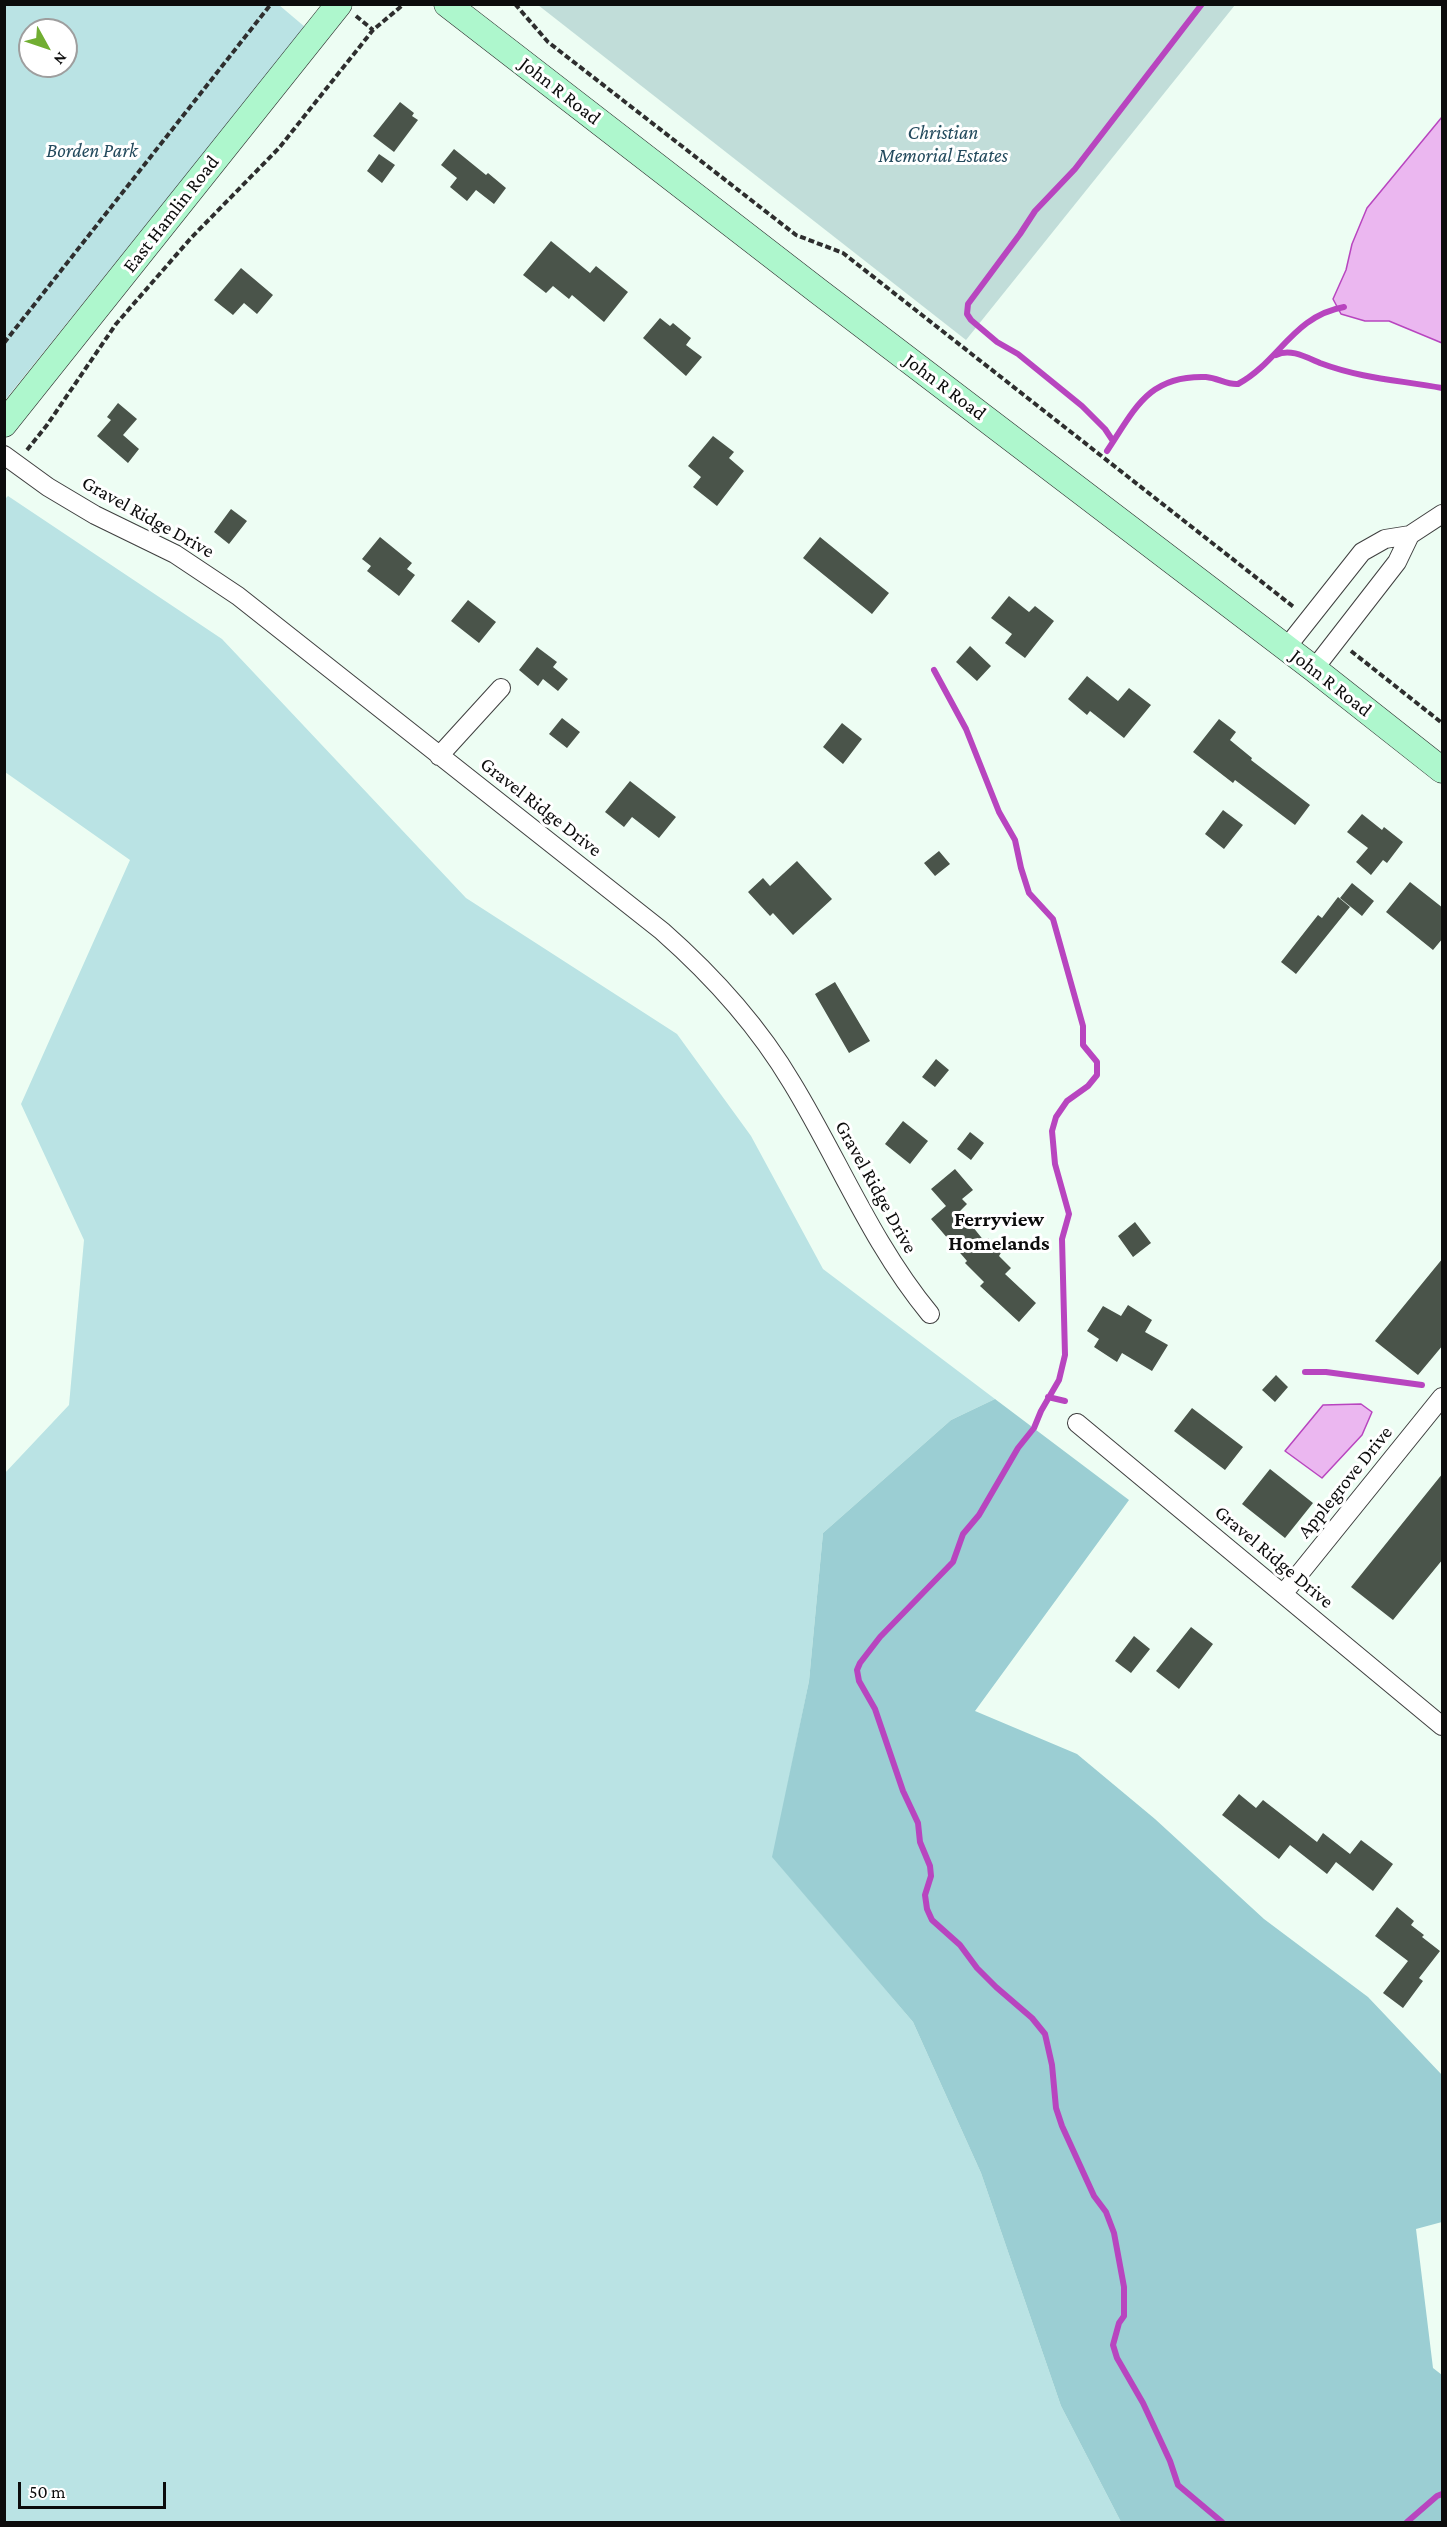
<!DOCTYPE html>
<style>
body{margin:0}
#map{position:relative;width:1447px;height:2527px;overflow:hidden;background:#edfdf3;font-family:"Crimson Pro",serif}
canvas{display:block}
.frame{position:absolute;inset:0;border:6px solid #0c0c0c;pointer-events:none}
.north{position:absolute;left:18px;top:18px;width:60px;height:60px;box-sizing:border-box;background:#fff;border:2px solid #9e9e9e;border-radius:50%;rotate:130deg;font-size:16px;font-weight:700;line-height:24px;text-align:center;color:#0c0c0c}
.north::after{content:'';display:block;margin:auto;width:21px;height:27px;background:#71ae32;clip-path:polygon(50% 0,100% 100%,50% 72%,0 100%)}
.scale{position:absolute;left:18px;top:2482px;width:148px;height:27px;box-sizing:border-box;border:3px solid #0c0c0c;border-top:0;padding-left:8px;font-size:18px;line-height:21px;white-space:nowrap;color:#0c0c0c;-webkit-text-stroke:4px #fff;paint-order:stroke}
</style>
<div id="map">
<canvas width="1447" height="2527"></canvas>
<div class="frame"></div>
<div class="north">N</div>
<div class="scale">50 m</div>
</div>
<script>
const c = document.querySelector('canvas').getContext('2d');
c.lineJoin = 'round';
function paint(path, color) { c.fillStyle = color; c.fill(path, 'evenodd'); }
function trace(path, color, width, dash) { c.strokeStyle = color; c.lineWidth = width; c.lineCap = dash ? 'butt' : 'round'; c.setLineDash(dash || []); c.stroke(path); }
function drawText(font, color, halo, rows, align = 'center') {
  c.font = font + ' "Crimson Pro",serif'; c.lineWidth = 6; c.setLineDash([]); c.textBaseline = 'middle'; c.strokeStyle = halo; c.fillStyle = color; for (const [text, x, y, turn = 0] of rows) {
    c.save(); c.translate(x, y); c.rotate((+turn || 0) * Math.PI / 180); c.textAlign = isNaN(turn) ? turn : align; if (halo) c.strokeText(text, 0, 0); c.fillText(text, 0, 0); c.restore();
  }
}
const green = new Path2D(`
 M5,5H279L305,27L5,400ZM30,30H66V66H30Z
 M8,496L222,639L466,898L677,1034L751,1136L823,1269L995,1399L951,1420L823,1533L809,1681L773,1857L913,2022L981,2173L1061,2406L1121,2522H5L4,1474L69,1405L84,1240L21,1104L130,860L5,772L4,500Z`);
const forest = new Path2D(`
 M995,1399L1129,1500L975,1711L1077,1754L1155,1819L1264,1919L1368,1997L1442,2075V2222L1416,2229L1433,2368L1442,2375V2522H1121L1061,2406L981,2173L913,2022L772,1857L809,1681L823,1533L951,1420Z`);
const cemetery = new Path2D(`
 M538,5H1235L966,340Z`);
const water = new Path2D(`
 M1442,117V343L1389,321H1365L1341,314L1333,299L1346,270L1352,244L1367,208Z
 M1361,1404L1372,1412L1362,1435L1322,1478L1285,1451L1323,1405Z`);
const stream = new Path2D(`
 M1276,355C1290,348 1306,357 1320,363C1363,379 1399,380 1442,388
 M1113,441L1105,429L1082,406L1018,354L997,342L971,320L967,314L968,304L1020,234L1035,211L1075,169L1202,4
 M1107,451C1135,409 1148,375 1206,377C1218,378 1227,385 1238,384C1279,362 1293,316 1344,307
 M934,670L966,729L999,812L1015,840L1021,868L1029,893L1053,919L1083,1026V1045L1097,1062V1075L1088,1086L1067,1101L1056,1117L1052,1131L1055,1164L1069,1214L1062,1239L1065,1355L1059,1380L1041,1411L1034,1428L1018,1448L979,1515L963,1534L953,1562L880,1637L860,1663L857,1670L859,1681L875,1709L903,1791L918,1823L920,1842L930,1866L931,1876L925,1895L927,1909L932,1920L960,1945L977,1968L996,1987L1032,2018L1045,2034L1052,2065L1056,2108L1062,2126L1094,2196L1106,2212L1114,2233L1124,2287V2316L1119,2323L1113,2345L1117,2358L1143,2403L1170,2461L1178,2485L1222,2522
 M1305,1372H1326L1422,1385
 M1048,1397L1065,1401
 M1407,2522L1437,2496L1442,2494`);
const building = new Path2D(`
 M400,102L414,113L412,116L418,120L394,152L373,136Z
 M454,149L486,175L488,173L506,188L494,204L476,190L467,201L450,187L457,178L441,165Z
 M379,154L395,165L382,183L367,171Z
 M551,241L590,273L596,266L628,292L604,322L572,295L569,299L553,286L546,293L523,275Z
 M241,268L273,295L257,314L244,303L233,315L214,300Z
 M660,318L670,326L673,323L691,338L686,345L702,357L686,376L643,338Z
 M118,403L137,419L123,435L139,449L128,463L97,436L111,420L107,417Z
 M713,436L734,452L729,458L744,471L717,506L693,487L701,477L688,466Z
 M231,509L247,521L229,544L214,532Z
 M380,537L412,563L407,569L415,575L399,596L367,571L371,566L362,559Z
 M820,537L889,593L872,614L803,558Z
 M1009,596L1029,612L1035,606L1054,621L1025,658L1005,643L1012,634L991,618Z
 M468,600L496,622L479,643L451,621Z
 M970,646L991,666L977,681L956,662Z
 M537,647L557,662L553,667L568,679L558,691L543,679L538,686L519,670Z
 M1087,676L1118,701L1129,688L1151,705L1124,738L1090,711L1087,715L1068,699Z
 M562,718L580,732L567,748L549,734Z
 M1219,719L1236,732L1230,740L1252,758L1251,760L1310,805L1295,825L1235,780L1233,783L1193,752Z
 M842,723L862,739L843,764L823,747Z
 M630,781L676,817L659,838L632,817L624,827L605,812Z
 M1223,810L1243,825L1224,849L1205,834Z
 M1362,814L1382,830L1384,827L1403,842L1387,863L1383,860L1371,875L1356,862L1368,848L1347,832Z
 M939,851L950,864L935,876L924,863Z
 M797,861L832,899L793,935L773,913L770,916L748,892L763,878L770,886Z
 M1410,882L1443,908V938L1433,950L1386,912Z
 M1352,883L1374,901L1362,916L1340,898Z
 M1338,897L1350,907L1296,974L1281,962L1318,915L1322,918Z
 M835,982L870,1041L849,1053L815,994Z
 M936,1059L949,1070L935,1087L922,1077Z
 M903,1121L928,1141L910,1164L885,1144Z
 M970,1132L984,1143L971,1160L957,1149Z
 M955,1169L973,1190L962,1199L967,1204L960,1211L985,1242L988,1238L1002,1251L999,1256L1011,1268L1005,1274L1036,1303L1019,1322L980,1286L984,1282L965,1263L967,1261L931,1219L946,1206L931,1189Z
 M1135,1222L1151,1243L1133,1257L1118,1236Z
 M1443,1258V1345L1418,1375L1375,1341Z
 M1128,1305L1152,1320L1145,1332L1168,1345L1152,1371L1122,1353L1117,1362L1094,1347L1099,1339L1087,1331L1103,1306L1121,1316Z
 M1276,1375L1288,1387L1275,1402L1262,1390Z
 M1192,1408L1243,1447L1225,1470L1174,1431Z
 M1270,1469L1313,1503L1285,1538L1242,1504Z
 M1443,1473V1559L1393,1620L1351,1587Z
 M1191,1627L1213,1644L1179,1689L1156,1671Z
 M1134,1636L1150,1649L1131,1673L1115,1661Z
 M1239,1794L1256,1808L1263,1800L1317,1842L1323,1833L1350,1854L1361,1840L1393,1864L1373,1891L1336,1862L1327,1874L1290,1845L1279,1859L1222,1815Z
 M1397,1907L1414,1921L1411,1925L1424,1935L1422,1937L1440,1951L1419,1978L1423,1981L1403,2008L1383,1993L1408,1961L1375,1936Z`);
const path = new Path2D(`
 M515,4L548,42L796,235L843,253L1295,608
 M356,16L373,30
 M4,343L271,4
 M27,450L47,425L116,324L191,238L279,148L373,30L404,4
 M1351,651L1442,723`);
const street = new Path2D(`
 M4,455L48,487L95,515L175,554L238,596L662,931C713,976 757,1024 792,1083C839,1160 872,1244 930,1314
 M1286,648L1362,552L1385,539L1410,535L1442,514
 M1314,669L1397,562L1410,535
 M439,756L501,688
 M1077,1423L1442,1726
 M1283,1594L1442,1397`);
const secondary = new Path2D(`
 M447,4L818,291L1314,669L1442,770
 M4,424L339,4`);
const streetNames = [
 ["John R Road",560,91,38],
 ["East Hamlin Road",171,214,-52],
 ["John R Road",945,387,37],
 ["Gravel Ridge Drive",148,517,29],
 ["John R Road",1331,683,38],
 ["Gravel Ridge Drive",541,807,38],
 ["Gravel Ridge Drive",876,1187,61],
 ["Applegrove Drive",1345,1482,-51],
 ["Gravel Ridge Drive",1274,1557,40]
];
const parkNames = [
 ["Christian",943,133],
 ["Memorial Estates",943,156],
 ["Borden Park",92,151]
];
const neighbourhoodNames = [
 ["Ferryview",999,1220],
 ["Homelands",999,1244]
];
paint(green, '#bae3e4');
paint(forest, '#9bced3');
paint(cemetery, '#c1ddd9');
paint(water, '#ebb7f0');
trace(water, '#b845bf', 1.5);
trace(stream, '#b845bf', 6);
paint(building, '#4a544a');
trace(street, '#3f3f3f', 20);
trace(secondary, '#2e2e2e', 27);
trace(path, '#2e2e2e', 4, [6, 3]);
trace(street, '#fff', 18);
trace(secondary, '#aef7cd', 26);
drawText('20px', '#0c0c0c', '#fff', streetNames);
drawText('italic 20px', '#234a5d', '#fff', parkNames);
drawText('bold 21px', '#0c0c0c', '#fff', neighbourhoodNames);
</script>
